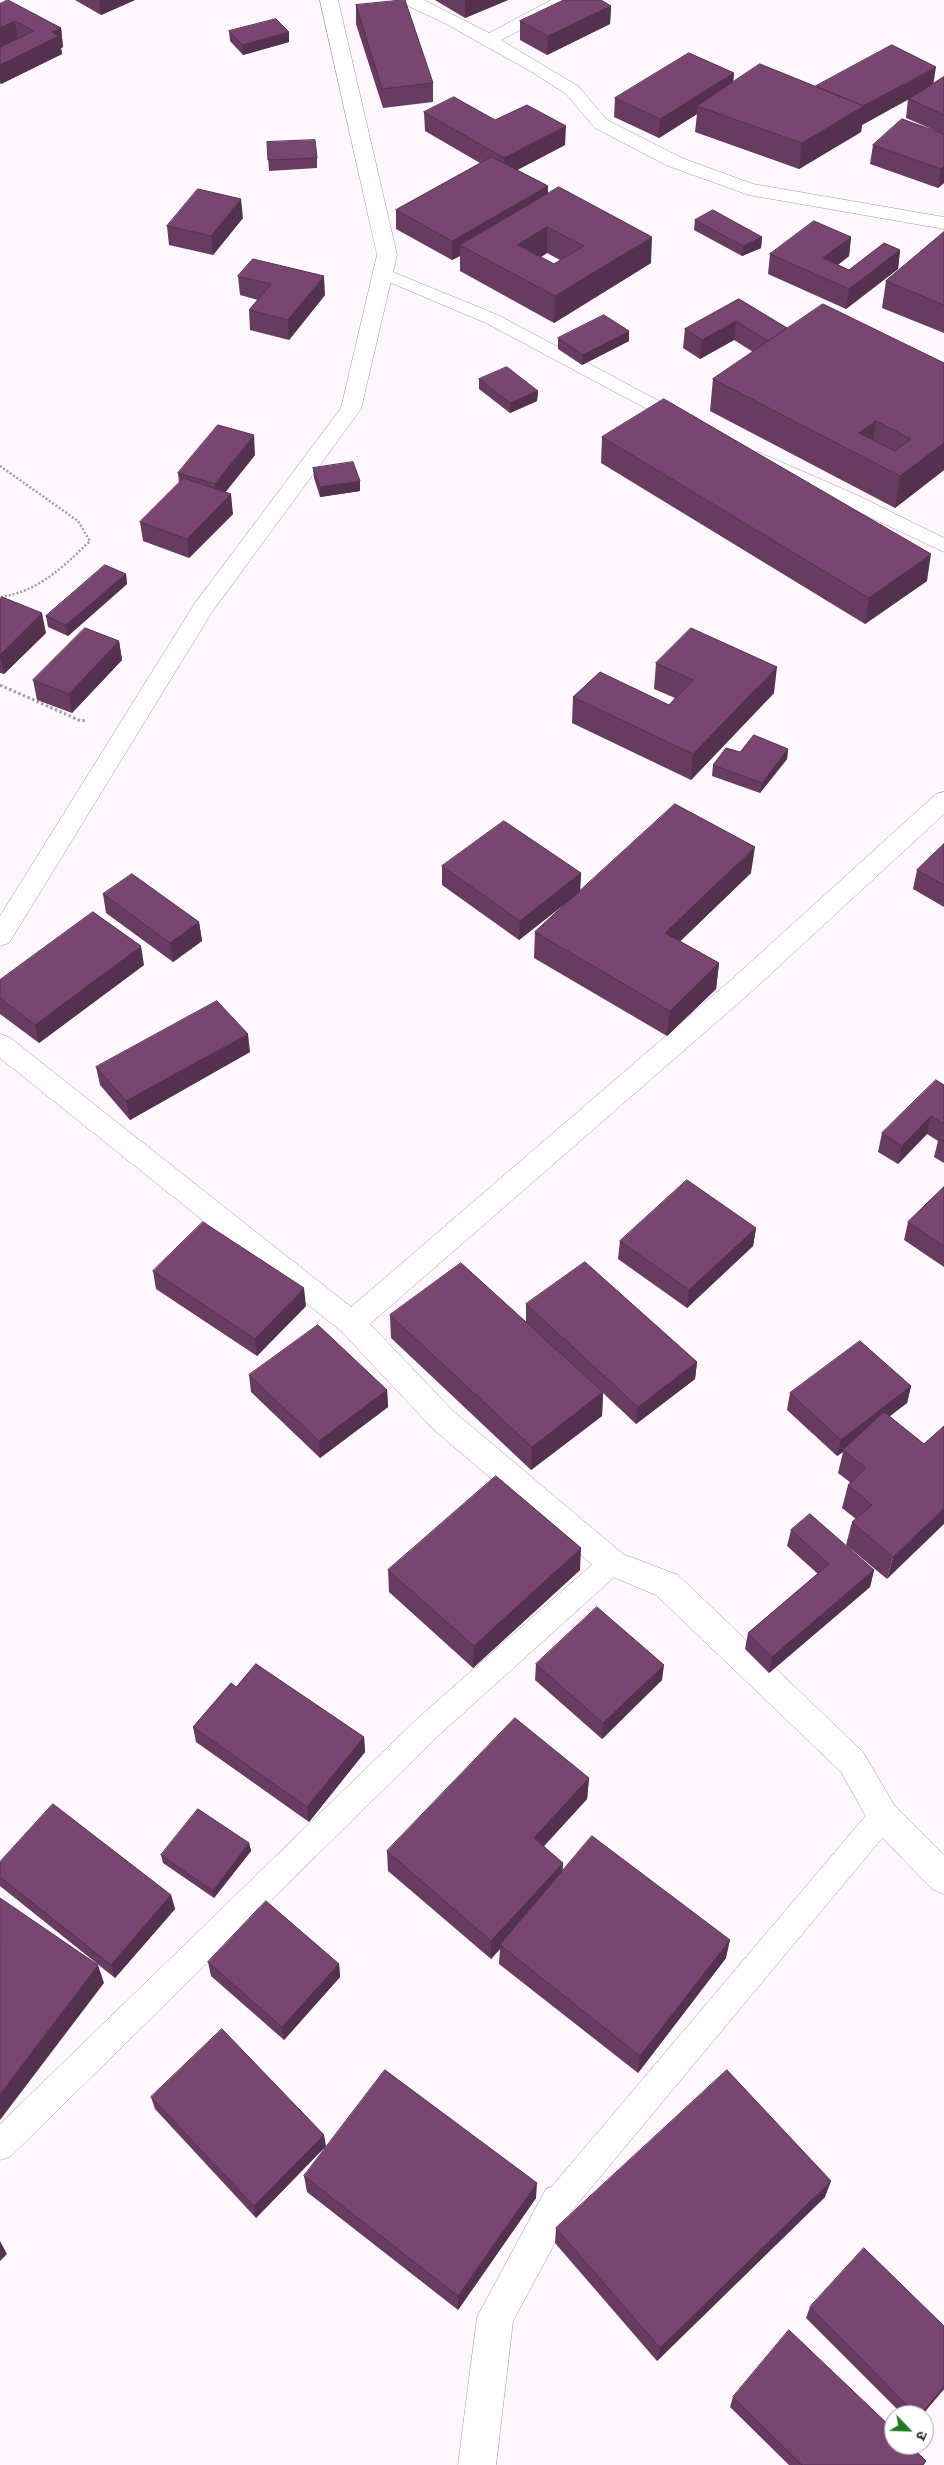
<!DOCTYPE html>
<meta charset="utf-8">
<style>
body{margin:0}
#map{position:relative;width:944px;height:2465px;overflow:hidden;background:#fef7fd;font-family:Quicksand,"Noto Sans Devanagari",sans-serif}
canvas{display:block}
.north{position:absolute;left:884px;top:2405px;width:50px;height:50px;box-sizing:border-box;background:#fff;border:1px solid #a8a5a7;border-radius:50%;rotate:114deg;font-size:14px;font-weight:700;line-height:20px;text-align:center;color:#261f24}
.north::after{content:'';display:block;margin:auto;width:18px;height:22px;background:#1f7724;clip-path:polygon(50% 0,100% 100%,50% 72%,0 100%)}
</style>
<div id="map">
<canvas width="944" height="2465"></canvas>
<div class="north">उ</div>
</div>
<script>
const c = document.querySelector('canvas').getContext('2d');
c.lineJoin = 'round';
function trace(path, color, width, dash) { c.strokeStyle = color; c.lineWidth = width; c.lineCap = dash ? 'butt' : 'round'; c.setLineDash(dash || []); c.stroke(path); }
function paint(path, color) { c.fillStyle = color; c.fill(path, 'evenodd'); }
const pathFar1 = new Path2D(`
 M0,466L78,521L90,541C63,567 38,592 0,597`);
const path = new Path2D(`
 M0,685L81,721L87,720`);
const service = new Path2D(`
 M383,268L498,315L687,416L690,420L687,424H675L486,323L377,277L375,273L377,269Z
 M758,452L857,495L944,538V552L752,462L749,458L752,454Z
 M612,1552L621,1555L625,1563L621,1571L438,1736L11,2156L0,2160V2124L418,1718L603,1555Z
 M883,1803L893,1807L897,1816L893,1825L570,2213L559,2217L548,2213L544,2202L548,2191L873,1807Z`);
const minor = new Path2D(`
 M320,0H338L397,255L361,409L212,612L9,943L0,946V916L195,603L341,408L377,255Z
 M401,0H424L489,33L551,0H573L570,4L501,40L578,86L607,120L682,158L753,184L944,217V229L749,195L668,166L595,128L566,94L532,72L446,24L404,4Z
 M944,792V814L750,993L370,1324L453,1411L623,1554L678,1575L863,1752L894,1805L944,1855V1894L932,1889L872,1827L841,1772L656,1595L601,1572L433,1429L341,1331L0,1058V1034L9,1037L351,1307L732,979L936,794Z
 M559,2184L572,2189L577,2202L513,2321L496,2465H458L477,2317L546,2189Z`);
const wall = new Path2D(`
 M75,0H135L101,15Z
 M435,0H508L465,18Z
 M0,4L61,28L63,47L61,48L62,54L1,84L0,83Z
 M356,5L433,83V102L383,108L356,24Z
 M611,6L610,24L547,55L520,40V21Z
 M229,31L289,42L243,55L230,41Z
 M734,73L733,82L816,87V86L934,83L944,77V183L938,188L870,164L873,145L936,131L906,118L908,99L862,125L861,132L799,169L695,132L697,114L659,138L614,117L615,98Z
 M424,112L495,120L565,145L517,170L548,186V194L651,263L554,323L460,271V256L452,260L396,229V210L480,163L425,131ZM547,253L560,260L554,264L541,257Z
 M267,142L317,158V168L269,171Z
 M243,218L213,255L169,245L167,226Z
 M695,220L762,237L761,248L742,256L694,230Z
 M944,232V333L882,308L886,281Z
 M851,237L849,256L838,265L849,270L900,250L898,269L846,309L768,274L770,254Z
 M238,276L325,295L289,340L250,330L249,310L258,300L240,295Z
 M739,299L787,328L944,363V470L895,508L710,411L713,379L753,352L734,340L700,359L683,348L685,329Z
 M558,338L629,341L582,365L558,349Z
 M479,379L538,391L537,401L510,413L479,389Z
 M602,437L927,581L865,624L601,463Z
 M255,455L225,492L233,514L189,558L143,541L140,522L179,483L178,473Z
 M313,468L360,491L320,497L314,478Z
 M126,574L127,584L68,636L48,627L46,616Z
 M0,599L46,633L4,674L0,673Z
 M119,641L122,660L72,713L37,700L33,680Z
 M656,663L774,693L691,780L572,723L573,697L669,705L675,698L654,689Z
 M788,749L787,759L760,793L712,776L713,765L740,752Z
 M944,844V907L913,889L917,870Z
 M442,866L581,873L580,890L751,873L680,941L719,963L716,989L667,1036L534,958L535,932L566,903L519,940L442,885Z
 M103,894L199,922L202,941L173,962L106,913Z
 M144,965L39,1043L0,1014V980Z
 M250,1052L130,1120L100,1085L96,1067Z
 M944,1085V1163L934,1157L938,1141L927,1134L898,1164L878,1152L882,1133Z
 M944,1187V1267L904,1240L908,1222Z
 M756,1228L753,1246L687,1308L618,1259L620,1241Z
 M153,1271L306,1306L257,1356L156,1289Z
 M526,1304L697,1362L695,1379L636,1424L603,1393L602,1416L531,1470L391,1338L390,1315L526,1322Z
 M249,1375L387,1390L388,1407L320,1458L251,1392Z
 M911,1386L907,1403L889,1416L924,1444L887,1579L846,1545L852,1522L856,1519L842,1508L848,1485L851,1483L838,1473L843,1452L837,1456L787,1410L790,1393Z
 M791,1530L874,1570L870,1587L769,1673L745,1649L748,1633L818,1574L787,1546Z
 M388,1570H580L473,1668L389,1592Z
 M536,1664L662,1680L602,1739L535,1680Z
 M236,1687L364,1737L365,1752L309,1822L196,1742L193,1727Z
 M589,1778L587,1799L544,1846L562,1871L726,1958L638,2073L499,1964L500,1949L491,1959L388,1871L387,1851Z
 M249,1843L251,1851L214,1898L163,1863L161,1855Z
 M0,1862L171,1895L175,1909L115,1978L0,1886Z
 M208,1962L339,1964L340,1977L284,2040L211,1976Z
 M151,2097L326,2146L256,2218L155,2109Z
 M304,2176L536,2198L458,2310L307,2192Z
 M825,2197L657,2361L555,2243L556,2228Z
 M810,2307L944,2326V2389L922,2415H903L806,2318Z
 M733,2397L923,2465H789L730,2407Z`);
const shadedWall = new Path2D(`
 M99,0H135L101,15Z
 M465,0H508L465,18Z
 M611,6L610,24L547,55L548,36Z
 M15,21L18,40L0,49V28Z
 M61,28L63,47L61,48L62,54L1,84L0,76V65L52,32Z
 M289,32V42L243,55L242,45Z
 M936,67L933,86L862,125L861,132L799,169L802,143L860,108Z
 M734,73L732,92L697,106V114L659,138L660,119Z
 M566,126L565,145L504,177V158Z
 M944,166V183L938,188L941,169Z
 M548,186L547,205L460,245V256L452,260V241Z
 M241,199L243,218L213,255L211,236Z
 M547,227V253L518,271V245Z
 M652,237L651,263L554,323L555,296Z
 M762,237L761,248L742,256L743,246Z
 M851,237L849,256L821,278L823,258Z
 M900,250L898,269L846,309L849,289Z
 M324,276L325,295L289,340L288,320Z
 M736,321L734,340L700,359L702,340Z
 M629,331V341L582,365L583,355Z
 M538,391L537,401L510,413V403Z
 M876,421L871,452L859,433Z
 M254,435L255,455L217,503L215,484Z
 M944,443V470L895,508L900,476Z
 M360,481V491L320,497V487Z
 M231,494L233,514L189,558L187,539Z
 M931,554L927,581L865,624L869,598Z
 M126,574L127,584L68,636L66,625Z
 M42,613L46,633L4,674L0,655Z
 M119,641L122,660L72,713L69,694Z
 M777,667L774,693L691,780L693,754Z
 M788,749L787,759L760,793L762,783Z
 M755,847L751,873L663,958L665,933Z
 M581,873L580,892L519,940L520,921Z
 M199,922L202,941L173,962L170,943Z
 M141,946L144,965L39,1043L35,1025Z
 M719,963L716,989L667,1036L670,1011Z
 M248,1034L250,1052L130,1120L126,1101Z
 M931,1116L927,1134L898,1164L902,1146Z
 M756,1228L753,1246L687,1308L689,1290Z
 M304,1288L306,1306L257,1356L255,1339Z
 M697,1362L695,1379L636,1424L638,1407Z
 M911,1386L907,1403L845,1451L843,1450V1452L837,1456L841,1440Z
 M387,1390L388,1407L320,1458L319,1441Z
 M603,1392L602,1416L531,1470L532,1447Z
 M944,1508V1524L887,1579L893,1557Z
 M581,1548L580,1570L473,1668L474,1646Z
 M874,1570L870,1587L769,1673L772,1657Z
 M664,1665L662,1680L602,1739L603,1723Z
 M364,1737L365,1752L309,1822L307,1807Z
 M589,1778L587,1799L533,1858L534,1838Z
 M249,1843L251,1851L214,1898L213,1891Z
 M563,1863L562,1882L500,1945V1949L491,1959V1941Z
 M171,1895L175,1909L115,1978L111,1965Z
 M730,1940L726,1958L638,2073L640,2056Z
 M339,1964L340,1977L284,2040L282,2027Z
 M98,1965L104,1983L0,2120V2094Z
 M324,2135L326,2146L256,2218L254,2206Z
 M831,2181L825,2197L657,2361L660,2348Z
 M537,2183L536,2198L458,2310V2296Z
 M0,2241L7,2254L0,2261Z
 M944,2387V2389L922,2415H920Z`);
const building = new Path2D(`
 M8,0L61,28L52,32L59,36L0,65V47L34,31L15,21L0,28V4Z
 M405,0L433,83L382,89L356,5Z
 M564,0H601L611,6L548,36L520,21Z
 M276,19L289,32L242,45L229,31Z
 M892,45L936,67L863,106H864L824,90L816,86Z
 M689,53L734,73L660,119L615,98Z
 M760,64L864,106L802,143L697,106Z
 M944,77V115L909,99Z
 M454,97L495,120L527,105L566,126L504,158L424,112Z
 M902,119L944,134V166L941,169L873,145Z
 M315,140L317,158L268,160L267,142Z
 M492,157L548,186L452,241L396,210Z
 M559,187L652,237L555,296L460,245ZM547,227L584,246L554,264L518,245Z
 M198,189L241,199L211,236L167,226Z
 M713,210L762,237L743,246L695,220Z
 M814,221L851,237L823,258L849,270L884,243L900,250L849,289L770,254Z
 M944,232V305L886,281Z
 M253,259L324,276L288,320L249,310L271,284L238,276Z
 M739,299L787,328L768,341L736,321L702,340L685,329Z
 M823,304L944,363V443L900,476L713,379ZM876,421L911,439L895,451L859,433Z
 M604,315L629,331L583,355L558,338Z
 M507,367L538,391L510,403L479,379Z
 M664,399L931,554L869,598L602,437Z
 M218,425L254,435L215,484L178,473Z
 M353,462L360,481L320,487L313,468Z
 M184,478L231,494L187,539L140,522Z
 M105,565L126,574L66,625L46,616Z
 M2,597L42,613L0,655V599Z
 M85,628L119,641L69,694L33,680Z
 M691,628L777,667L693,754L573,697L600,672L669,705L693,680L656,663Z
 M754,735L788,749L762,783L713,765L726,748L740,752Z
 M675,804L755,847L665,933L719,963L670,1011L535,932Z
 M504,821L581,873L520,921L442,866Z
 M944,844V885L917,870Z
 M132,874L199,922L170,943L103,894Z
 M93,912L141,946L35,1025L0,998V980Z
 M217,1001L248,1034L126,1101L96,1067Z
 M936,1080L944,1085V1124L931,1116L902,1146L882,1133Z
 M944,1133V1142L939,1138Z
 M687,1180L756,1228L689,1290L620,1241Z
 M944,1187V1246L908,1222Z
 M203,1222L304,1288L255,1339L153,1271Z
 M585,1262L697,1362L638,1407L526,1304Z
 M461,1263L603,1392L532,1447L390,1315Z
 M318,1325L387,1390L319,1441L249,1375Z
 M860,1341L911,1386L841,1440L790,1393Z
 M884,1412L924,1444L944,1426V1508L893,1557L852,1522L872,1505L848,1485L866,1468L843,1450Z
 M496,1476L581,1548L474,1646L388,1570Z
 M810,1514L874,1570L772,1657L748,1633L829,1564L791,1530Z
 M597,1607L664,1665L603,1723L536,1664Z
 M256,1664L364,1737L307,1807L193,1727L231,1683L236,1687Z
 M515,1718L589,1778L534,1838L563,1863L491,1941L387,1851Z
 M53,1804L171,1895L111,1965L0,1877V1862Z
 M198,1809L249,1843L213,1891L161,1855Z
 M592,1836L730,1940L640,2056L500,1945Z
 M0,1898L98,1965L0,2094Z
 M266,1901L339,1964L282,2027L208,1962Z
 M222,2029L324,2135L254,2206L151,2097Z
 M385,2070L537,2183L458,2296L304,2176Z
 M727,2070L831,2181L660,2348L556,2228Z
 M864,2248L944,2326V2387L920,2415H917L810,2307Z
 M789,2330L894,2430V2445H910L926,2461L923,2465H802L733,2397Z`);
trace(service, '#a697a3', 1);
trace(minor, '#a697a3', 1);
trace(pathFar1, '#a49da3', 2.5, [2, 2]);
trace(path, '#a49da3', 3, [2.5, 2.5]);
paint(service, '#fff');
paint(minor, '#fff');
paint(wall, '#673c60');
paint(shadedWall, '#54314e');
paint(building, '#784670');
trace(building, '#54314e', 1);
</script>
